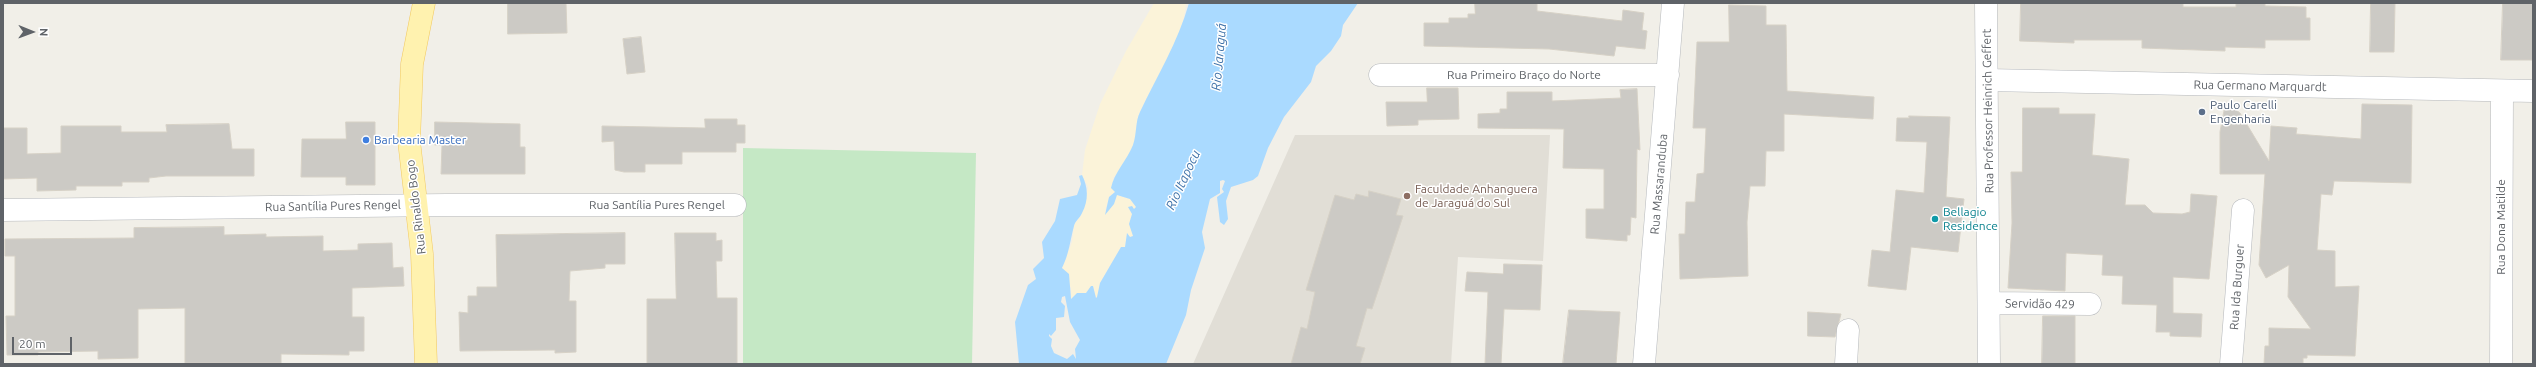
<!DOCTYPE html>
<meta charset="utf-8">
<style>
body{margin:0}
#map{position:relative;width:2536px;height:367px;overflow:hidden;background:#f1efe8;font-family:Ubuntu,sans-serif}
canvas{display:block}
.frame{position:absolute;inset:0;border:4px solid #5f6368;pointer-events:none}
.north{position:absolute;left:12px;top:12px;width:40px;height:40px;-webkit-text-stroke:3px #fff;paint-order:stroke;rotate:91deg;font-size:11px;font-weight:700;line-height:16px;text-align:center;color:#5f6368}
.north::after{content:'';display:block;margin:auto;width:14px;height:18px;background:#5f6368;clip-path:polygon(50% 0,100% 100%,50% 72%,0 100%)}
.scale{position:absolute;left:12px;top:337px;width:60px;height:18px;box-sizing:border-box;border:2px solid #5f6368;border-top:0;padding-left:5px;font-size:12px;line-height:14px;white-space:nowrap;color:#5f6368;-webkit-text-stroke:3px #fff;paint-order:stroke}
</style>
<div id="map">
<canvas width="2536" height="367"></canvas>
<div class="frame"></div>
<div class="north">N</div>
<div class="scale">20 m</div>
</div>
<script>
const c = document.querySelector('canvas').getContext('2d');
c.lineJoin = 'round';
function paint(path, color) { c.fillStyle = color; c.fill(path, 'evenodd'); }
function trace(path, color, width, dash) { c.strokeStyle = color; c.lineWidth = width; c.lineCap = dash ? 'butt' : 'round'; c.setLineDash(dash || []); c.stroke(path); }
function drawText(font, color, halo, rows, align = 'center') {
  c.font = font + ' Ubuntu,sans-serif'; c.lineWidth = 3; c.setLineDash([]); c.textBaseline = 'middle'; c.strokeStyle = halo; c.fillStyle = color; for (const [text, x, y, turn = 0] of rows) {
    c.save(); c.translate(x, y); c.rotate((+turn || 0) * Math.PI / 180); c.textAlign = isNaN(turn) ? turn : align; if (halo) c.strokeText(text, 0, 0); c.fillText(text, 0, 0); c.restore();
  }
}
const education = new Path2D(`
 M1295,135H1550L1543,261L1458,257L1451,364H1193Z`);
const green = new Path2D(`
 M743,148L976,153L972,364H743Z`);
const sand = new Path2D(`
 M1154,3H1186C1183,42 1156,77 1140,112C1136,119 1137,128 1136,136C1133,150 1123,168 1113,178L1115,192L1109,197L1105,212L1117,195L1130,199L1136,207L1134,209L1128,207L1132,214L1133,236L1130,237L1127,233L1125,247H1121L1100,283L1098,297L1096,298L1093,286L1086,293L1071,299V288L1062,268L1072,242L1074,225L1082,214L1088,187L1082,175L1085,150L1100,104L1126,51Z`);
const water = new Path2D(`
 M1189,3H1358L1343,25L1341,36L1331,51L1316,66L1311,82L1284,117L1268,148L1258,176L1253,180L1231,187L1226,201L1228,219L1224,225L1220,222L1217,197L1224,192L1222,189L1225,181L1223,180L1220,181V193L1210,199L1202,232L1205,248L1191,290L1186,315L1166,364H1019L1015,322L1028,285L1036,279L1033,269L1044,258L1042,242L1055,221L1060,199L1077,195L1081,184L1079,176L1082,175C1088,187 1089,200 1082,213C1080,218 1075,221 1074,226C1070,241 1069,254 1062,268L1069,274L1071,299L1077,293H1086L1091,286H1093L1096,298L1097,297L1100,283L1121,247H1125L1127,233L1130,237L1133,236L1129,224L1132,214L1128,207L1132,206L1134,209L1136,207L1130,199L1117,195L1114,204L1105,215L1109,197L1115,192L1111,188C1114,173 1127,160 1133,145C1137,134 1135,122 1140,112C1157,76 1178,42 1189,3ZM1065,296L1070,322L1080,340L1075,349L1076,359L1073,354L1067,359L1054,353L1051,346L1052,339L1049,336V334L1051,336L1056,330V318L1064,317L1065,306L1061,302L1062,297Z`);
const building = new Path2D(`
 M508,3H566L567,33L508,34Z
 M1475,3H1537V11L1622,21L1623,10L1644,13L1642,30L1647,31L1645,49L1616,46L1614,56L1549,49L1424,46V23H1449V18H1468V14H1475Z
 M2021,3H2183V7H2236V3H2265V6L2306,7V18H2310V40H2265V48L2225,47V51L2142,48V40H2074V43L2020,41Z
 M2371,3H2395L2394,52H2370Z
 M2503,3H2533V60H2501Z
 M1729,5L1766,6V25H1786L1787,91L1874,97L1873,119L1784,114V151H1766L1765,186H1750L1747,222L1748,276L1680,279L1679,234H1685L1686,202H1695L1697,174L1704,173L1706,128H1693L1697,42H1729Z
 M641,37L645,72L627,74L623,39Z
 M1427,88H1458L1459,119L1418,120V125L1387,126L1386,102H1427Z
 M1637,89L1640,150L1637,149L1636,218L1631,217L1630,235H1627V241L1586,238V209H1604V169L1563,168L1564,129L1478,128V114L1500,113V109H1507V92H1552V101L1621,98L1620,90Z
 M2226,102L2240,113L2269,161L2271,126L2297,128L2296,134L2361,139L2362,104L2412,105L2411,183L2334,181L2332,195L2321,194L2317,250L2335,251V287L2359,286L2355,356L2307,355V358H2303V364H2264L2265,346H2269V328L2311,329L2288,297L2289,265L2266,278L2259,265L2265,174H2220V132Z
 M2023,108H2059V114H2095L2092,155L2129,159L2125,205H2145L2153,213L2182,214L2190,212L2191,194L2217,196L2209,279L2173,277V313L2202,314L2201,337L2170,336V332H2156L2157,305L2122,304L2123,276L2102,275L2103,255L2066,253L2065,291L2008,288L2012,223L2011,172H2022Z
 M1909,116L1950,117L1946,197L1964,199L1958,252L1911,247L1906,290L1868,286L1872,250L1890,252L1896,190L1924,193L1927,142L1896,141L1897,118H1909Z
 M705,119H737V125H745V143H736V152H682V164H645V172H624L615,170L614,141L602,142V126L705,128Z
 M346,122H375V185H346V177H301L302,139H346Z
 M435,122L520,124V147H525V174H441L442,145H435Z
 M229,124L232,149H254V176H166L149,178V182H122V186H76V190L37,191V178L3,179V128H27V154L61,153V126H121V132H167L166,125Z
 M1369,191L1401,199L1396,215L1403,216L1372,309L1367,308L1356,346L1365,348L1360,364H1291L1301,327L1307,329L1315,292L1306,290L1335,195L1354,200L1356,194L1368,197Z
 M224,227V235L266,234V237L323,236V251L358,250V244L392,243L393,268L403,267L404,286L352,288V317H364V351H349V355L281,354V363H185V308L138,309V358L98,359V351L38,352V355H7L6,316H15V256H5V239L134,238V228Z
 M625,233V264H605V268L570,271L569,301H576V352L555,353V350L460,351L459,312L468,313V296H477V287H497L496,235Z
 M675,233H716V241L722,240V261H716L717,298H737V364H647V299H676Z
 M1504,264L1542,265L1540,310L1504,309L1501,364H1485L1488,292L1465,291L1467,272L1503,274Z
 M1569,310L1620,312L1616,364H1563Z
 M1808,312L1841,314L1835,337L1808,336Z
 M2043,316H2075V364H2042Z`);
const minor = new Path2D(`
 M1986,3L1989,364
 M1380,75H1668
 M1987,80L2533,91
 M3,210L447,205H735
 M1989,303L2090,304
 M1644,364L1673,3
 M1846,364L1848,330
 M2231,364L2243,210
 M2501,364L2502,91`);
const major = new Path2D(`
 M424,3L412,64L409,141L422,254L426,364`);
const markers = [
 [2202,112,4,"#5c6f8a"],
 [366,140,4,"#3f7fe0"],
 [1407,196,4,"#8d6e63"],
 [1935,219,4,"#0f9aa8"]
];
const streetNames = [
 ["Rua Primeiro Braço do Norte",1524,75],
 ["Rua Germano Marquardt",2260,86,1],
 ["Rua Professor Heinrich Geffert",1988,111,-91],
 ["Rua Massaranduba",1659,184,-85],
 ["Rua Santília Pures Rengel",657,205],
 ["Rua Santília Pures Rengel",333,206,-1],
 ["Rua Rinaldo Bogo",416,207,-97],
 ["Rua Dona Matilde",2501,227,-90],
 ["Rua Ida Burguer",2237,287,-86],
 ["Servidão 429",2040,304,1]
];
const serviceNames = [
 ["Paulo Carelli",2210,105],
 ["Engenharia",2210,119]
];
const shopNames = [
 ["Barbearia Master",374,140]
];
const educationNames = [
 ["Faculdade Anhanguera",1415,189],
 ["de Jaraguá do Sul",1415,203]
];
const cultureNames = [
 ["Bellagio",1943,212],
 ["Residence",1943,226]
];
const waterNames = [
 ["Rio Jaraguá",1219,57,-85],
 ["Rio Itapocu",1183,180,-65]
];
paint(education, '#e1ded6');
paint(green, '#c5e8c5');
paint(sand, '#fbf3d9');
paint(water, '#aadaff');
paint(building, '#cccac5');
trace(building, '#d6d1c6', 1);
trace(minor, '#b5b8bc', 23);
trace(major, '#f2c960', 23);
trace(minor, '#fff', 22);
trace(major, '#fff2af', 22);
for (const [x, y, r, color] of markers) { const dot = new Path2D(); dot.arc(x, y, r, 0, 2 * Math.PI); c.fillStyle = color; c.fill(dot); trace(dot, '#fff', 1.5); }
drawText('12px', '#5f6368', '#fff', streetNames);
drawText('12px', '#4e5e75', '#fff', serviceNames, 'left');
drawText('12px', '#366cbe', '#fff', shopNames, 'left');
drawText('12px', '#785e54', '#fff', educationNames, 'left');
drawText('12px', '#0d838f', '#fff', cultureNames, 'left');
drawText('italic 13px', '#4174aa', '#fff', waterNames);
</script>
